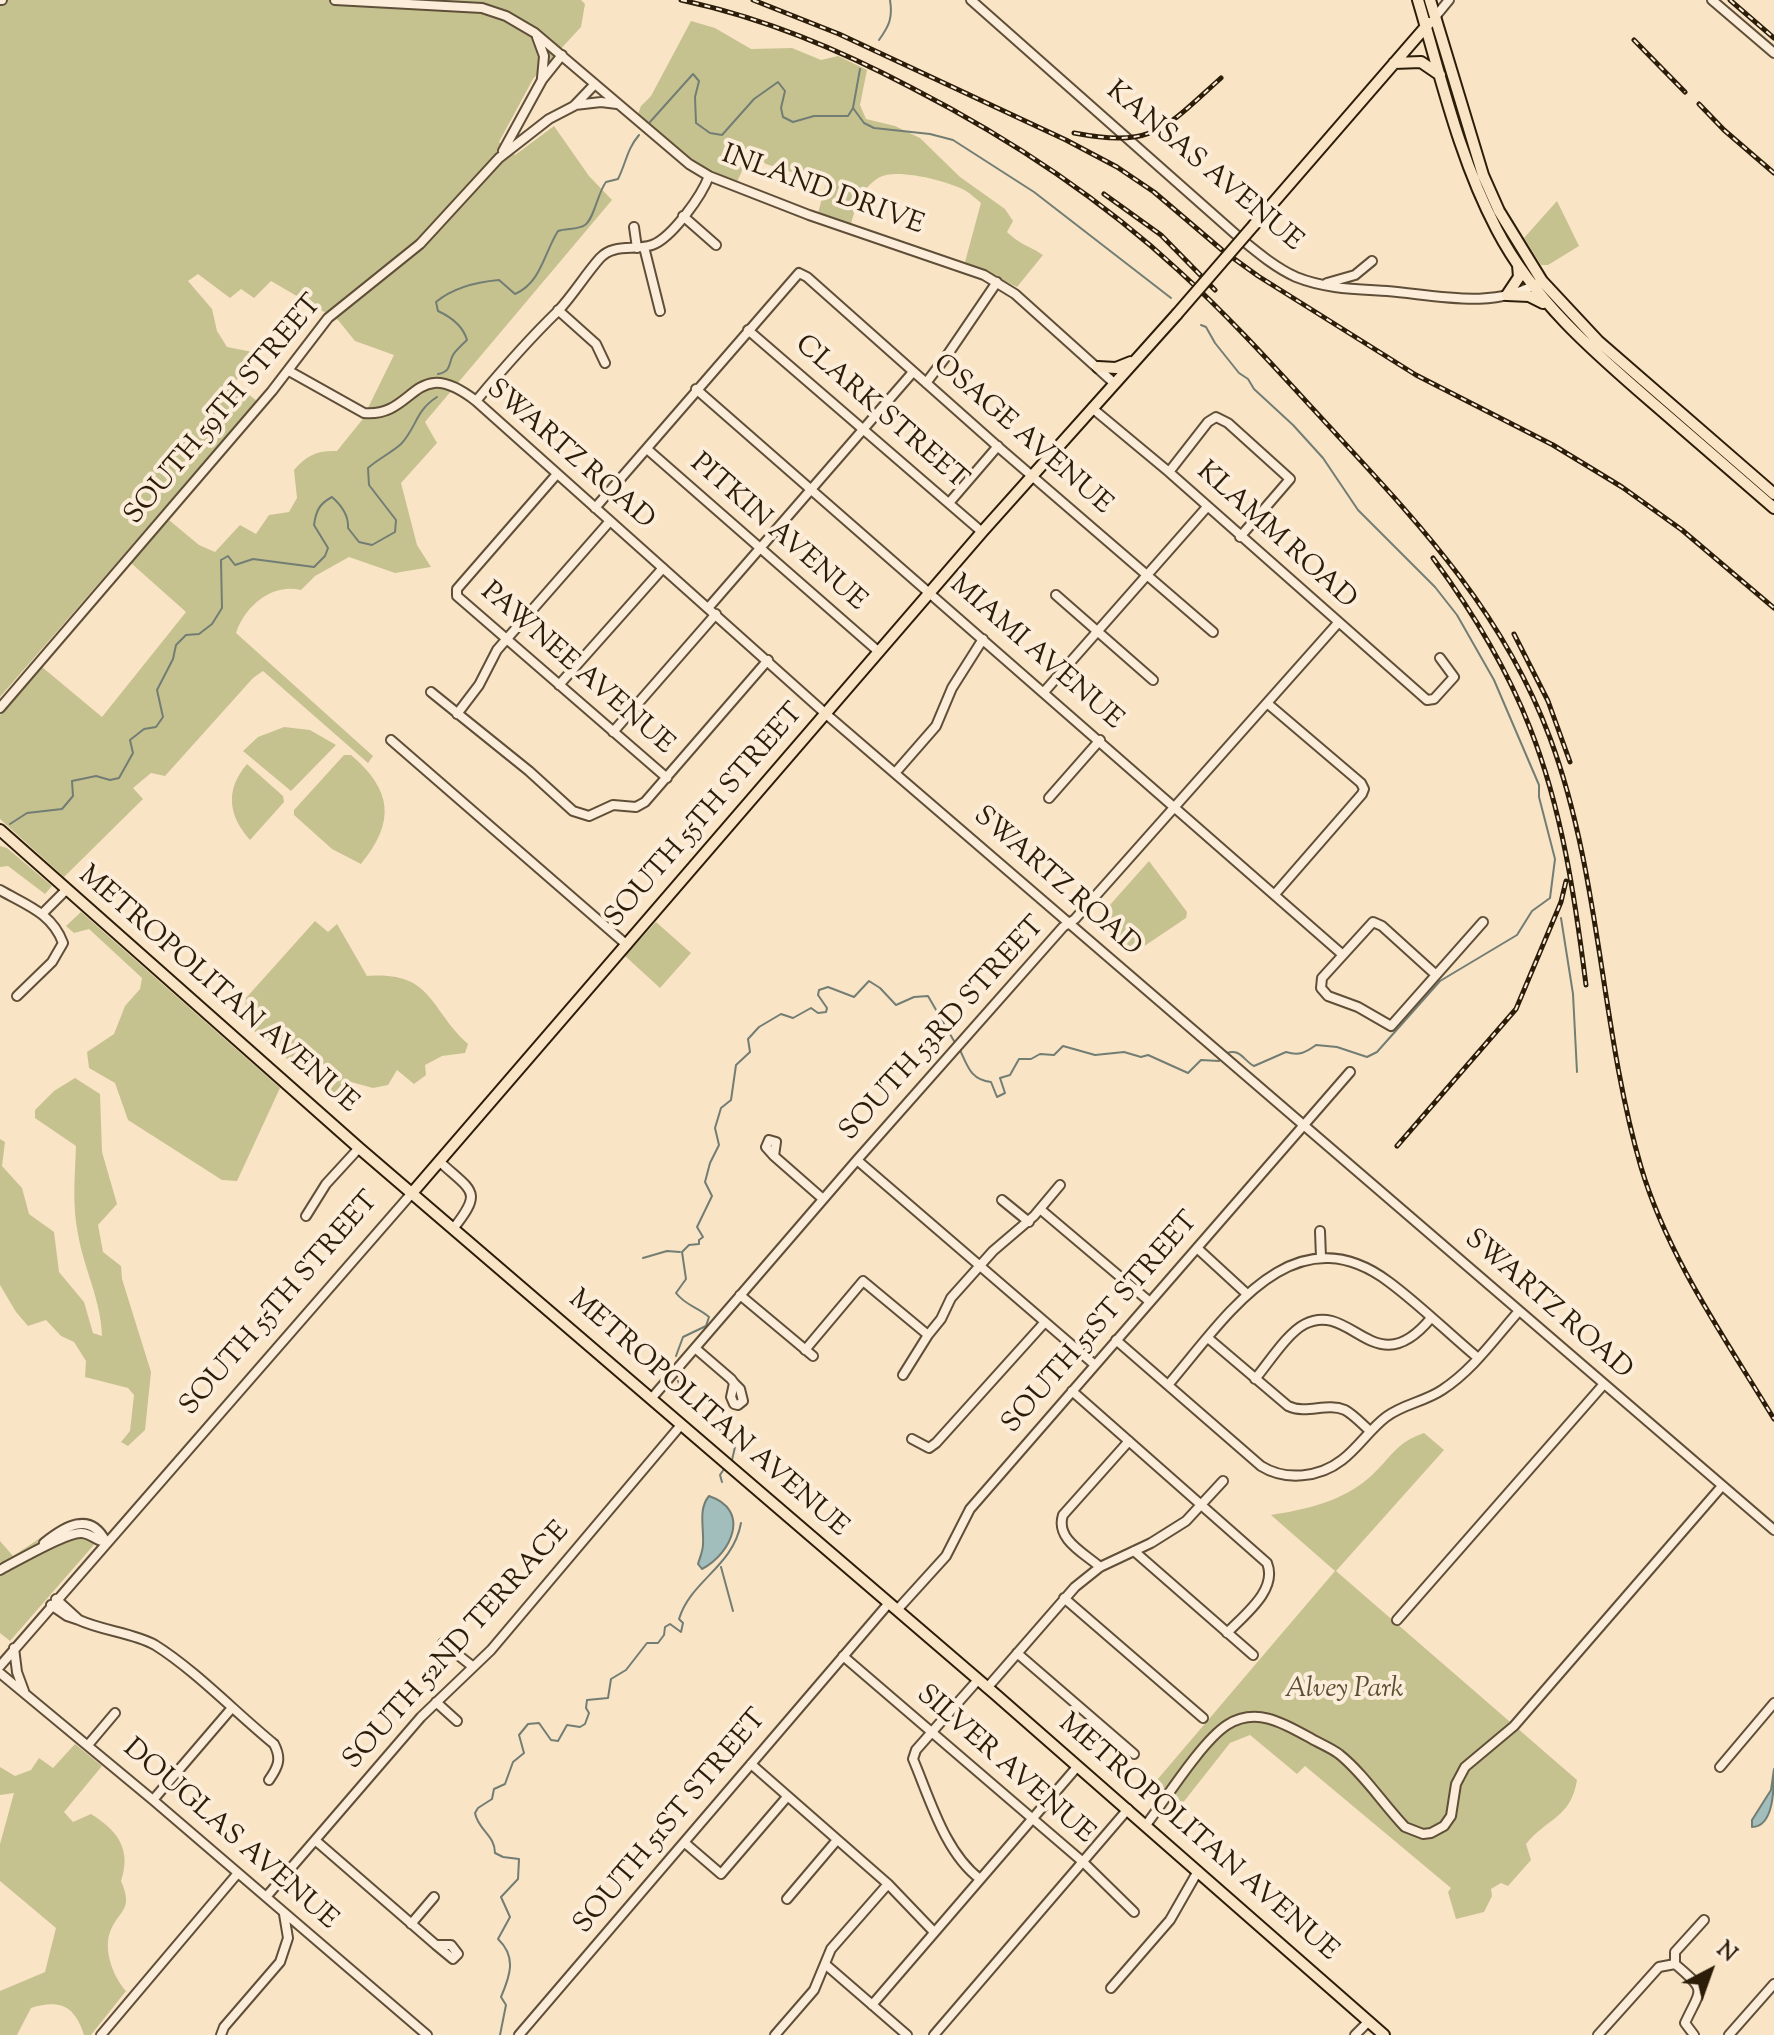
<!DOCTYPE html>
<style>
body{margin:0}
#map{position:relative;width:1774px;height:2035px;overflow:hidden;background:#fae4c6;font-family:"Sorts Mill Goudy",serif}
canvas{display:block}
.north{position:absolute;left:1670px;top:1931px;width:80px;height:80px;-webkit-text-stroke:6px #fcedda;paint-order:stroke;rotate:41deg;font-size:22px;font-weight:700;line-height:32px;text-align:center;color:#2c1d09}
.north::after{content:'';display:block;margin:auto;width:28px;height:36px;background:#2c1d09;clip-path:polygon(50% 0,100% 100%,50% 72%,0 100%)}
</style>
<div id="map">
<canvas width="1774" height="2035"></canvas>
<div class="north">N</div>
</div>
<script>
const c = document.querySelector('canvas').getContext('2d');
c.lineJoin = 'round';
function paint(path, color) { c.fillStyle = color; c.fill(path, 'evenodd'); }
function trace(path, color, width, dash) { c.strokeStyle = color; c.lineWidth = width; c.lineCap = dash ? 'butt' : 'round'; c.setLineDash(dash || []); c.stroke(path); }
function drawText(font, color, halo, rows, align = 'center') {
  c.font = font + ' "Sorts Mill Goudy",serif'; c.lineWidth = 8; c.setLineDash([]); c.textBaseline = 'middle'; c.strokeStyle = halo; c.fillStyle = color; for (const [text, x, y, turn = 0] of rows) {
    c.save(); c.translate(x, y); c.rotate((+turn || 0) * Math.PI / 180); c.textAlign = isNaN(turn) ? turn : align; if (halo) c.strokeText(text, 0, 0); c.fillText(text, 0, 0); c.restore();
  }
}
const green = new Path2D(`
 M0,0H581L585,4L581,27L533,79L499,142L515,155L554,126L589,176L612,200L425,422L437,443L401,483L417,545L431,567L395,573L349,557L315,576L301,590C272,583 245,606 236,633L373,756L368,763L263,671L253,678L165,776L151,773L133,788L143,799L64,877L0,819V715L42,667L102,717L186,612L131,563L169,520L199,545L215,552L240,525L256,534L269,515L289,512L297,498L294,470C307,455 317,450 337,451L362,420L394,355L355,341L338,320L271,281L254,298L241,289L230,298L198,274L188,281L212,309L217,331L227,347L258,353L234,383L257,401L0,697Z
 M691,21L715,28L751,49L792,48L821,60L838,56L867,70L860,105L866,119L895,126L920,138L960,177L1005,209L1013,221L1007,232C1022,246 1028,245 1043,255L1017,287L965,262L981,203C976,199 971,194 966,191C949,181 897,168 880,177C862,187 856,206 851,224L818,213L826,183L766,164L751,151L737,182L692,162L638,114L641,106L651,96Z
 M1557,201L1579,246L1548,265H1541L1524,238Z
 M284,727L310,730L336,745L291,791L243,751L258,737Z
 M344,755H351C392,790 396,821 361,864L332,849L294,815V810Z
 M247,764L283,796L284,802L250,840C228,815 225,790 247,764Z
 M0,846L7,848L52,886L45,894L8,866L0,867Z
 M1149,861L1187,912L1186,918L1134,953L1111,935L1105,922L1109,906Z
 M81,912L280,1088L237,1181L222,1180L128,1120L115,1083L89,1068L87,1052L114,1034L125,1006L140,989L142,978L89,929L74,933L66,926Z
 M315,921L328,932L337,924L367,976C433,971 429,1009 468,1044L465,1053L442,1056L425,1065L426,1075L414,1084L397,1070L388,1085L373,1088L351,1082L339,1103L252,1029L245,1014L246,998Z
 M656,922L691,953L660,988L625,956Z
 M75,1078L100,1094L102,1152L117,1204L98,1225L103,1252L121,1266L122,1279L151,1372L145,1430L128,1446L121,1442L130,1431L134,1395L128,1388L85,1377L86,1361L74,1342L61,1336L46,1320L28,1326L16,1312L0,1285V1139L5,1142L2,1166L22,1188L29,1214L54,1232L59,1272L84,1302L93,1333L102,1336C101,1300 84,1269 78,1234C72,1205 75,1175 76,1146L35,1118V1110L54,1091Z
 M1424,1433L1444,1450L1336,1571L1577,1780C1571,1818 1547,1818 1526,1844L1531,1860L1508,1886L1501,1883L1491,1889L1492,1896L1484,1912L1456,1919L1448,1892L1451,1888L1305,1766L1297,1774L1250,1735L1230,1743L1178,1809L1151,1787L1335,1571L1271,1515C1307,1509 1342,1502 1371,1476C1392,1457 1395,1443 1424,1433Z
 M80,1519L106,1531L10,1641L0,1633V1541L13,1556L60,1525Z
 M75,1744L102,1766L64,1812L73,1822L91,1814C117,1830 132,1849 121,1881C134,1911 119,1909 110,1932C103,1951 114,1978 126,1991L91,2035H84C75,2006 60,1999 31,2008L17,2035H0V1991L45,1972L56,1928L0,1881V1844L14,1793L0,1795V1767L15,1776L31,1770L39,1758L53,1768Z`);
const water = new Path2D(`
 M709,1496C751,1510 732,1553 702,1569L698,1564C700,1557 703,1551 703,1544C704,1527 698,1509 709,1496Z
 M1774,1769C1774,1788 1774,1827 1752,1827V1820L1771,1790Z`);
const stream = new Path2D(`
 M879,40C889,26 893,18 890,0
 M853,108L864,123L874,128L930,134L953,140L1034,192L1171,298
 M650,122L693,74L699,81L695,97L696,123L710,133L722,135L754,99L778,82L785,91L781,108L783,117L793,122L814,116H848L853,108L860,69
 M1201,325L1206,327L1215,343L1239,373L1248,379L1254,389L1293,425L1323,458L1358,510L1435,587L1457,615L1494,680L1539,785V797L1555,859L1550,898L1532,911L1517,935L1440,981L1377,1052L1367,1057L1337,1047L1316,1045C1305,1053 1299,1056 1286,1052L1254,1066C1244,1061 1240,1048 1227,1053
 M438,374C452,371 448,364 453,355C456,350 463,344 467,340C463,326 451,317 438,311L436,302C454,287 476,282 499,280L515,294C541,283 544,253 558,231C566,228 578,230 585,225C594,219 598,192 606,182L618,179C626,163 627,149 639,135
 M10,824L27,813L62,809L73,796L72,781L96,776L110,780L119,778L133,753L130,740L144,729L156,727L163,717L157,690L173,659L176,645L186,635L199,634L212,624L222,608L221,560L228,556L235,565L253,559L314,567L325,556L328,548L314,525C316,511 319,504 332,497C341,505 349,515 348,528L359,542L372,545L395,532L396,520L369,485L368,468C378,459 391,453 401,444C417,427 415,411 437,397
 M1561,918L1573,994L1577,1072
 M960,1050C968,1067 971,1080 991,1082L997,1097L1005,1093L1000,1078L1010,1075L1019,1059H1031L1040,1054L1054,1055L1063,1046L1095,1055L1124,1052L1141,1057L1148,1055L1188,1073L1201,1060L1219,1061
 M643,1258L667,1251L680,1252
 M676,1356L683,1337L706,1326L709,1317C698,1307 686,1306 676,1293L686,1279L682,1252L689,1245L699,1244V1240L703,1237L697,1227L712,1196L705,1182L710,1163L719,1145L715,1128L721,1108L731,1100L736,1065L750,1052L748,1039L759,1027L781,1014L793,1018L811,1008L818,1013L826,1012L827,1008L818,995L819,990L828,987L854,997L869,981L880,988L896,1005L914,997L928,996L954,1041
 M678,1381L683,1395L708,1421L731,1438L735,1447L732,1460
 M722,1482L720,1475L724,1469
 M721,1567L733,1611
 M500,2035L506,2005L501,1997C510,1976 517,1957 498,1939L510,1917L501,1897L518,1879L519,1859L503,1857L495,1853C495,1835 478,1830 475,1813L478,1808L492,1799L494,1789L505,1784L513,1762L524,1753L519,1735L528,1724L539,1723L551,1740L558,1741L567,1725L580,1727L585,1724L589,1713L586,1708L587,1700L608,1698L611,1679L626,1670L647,1643H658L664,1635L665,1627L670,1624L681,1632L683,1623L679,1619C691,1580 733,1567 741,1523`);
const minor = new Path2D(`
 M0,0H2
 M335,0L482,8L506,16L535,33L689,164L709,176L809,215L984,275L1015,294L1114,383
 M971,0L1241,239C1258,253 1276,268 1296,277C1326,289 1356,289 1387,291C1436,295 1493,310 1538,283
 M1712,0L1774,53
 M1435,17L1449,0
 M537,37L544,56L542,78
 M575,105L601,102L617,104
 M503,151L542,80L562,55
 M683,216L716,245
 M634,227L637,248
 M644,247L660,311
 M1327,283L1355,275L1372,261
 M558,310L596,344L605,363
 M748,330L982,532
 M289,371L364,413C416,418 413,352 476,401L826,714L1774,1530
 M926,383L948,354L997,282
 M696,389L1343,955
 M476,401C502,370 529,339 558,311C573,295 585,275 600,258C614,243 634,251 652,245C672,238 702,195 709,176
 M1092,408L1169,472L1427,700L1434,699L1454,677L1440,658
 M647,449L879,652
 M1169,472L1208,422L1216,417L1228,423L1290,479L1240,537
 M557,474L457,589V596L667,778
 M949,503L998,446
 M595,508L799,273L807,277L996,445L1213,632
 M1056,595L1153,680
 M709,607L913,372
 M559,685L663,568
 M431,692L529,771L573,811L589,816L613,805L636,807L645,802L768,660
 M1044,692L1207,507
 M1267,703L1361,783L1364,789L1362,794L1275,894
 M0,708L272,391L328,318L420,244L499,158L549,119L574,106L595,84
 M457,714L479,685L497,650L610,521
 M613,732L716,614
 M391,740L627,945
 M895,773L936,726L952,688L983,639
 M1049,798L1100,740
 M0,890C26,905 52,913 63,943L52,962L17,996
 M42,914L66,890
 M1435,974L1382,926L1373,922L1322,978L1321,988L1328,996L1358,1007L1391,1026L1483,922
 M769,1140L776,1142L774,1156L766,1147Z
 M774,1156L823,1199
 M857,1160L1095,1365
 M439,1161C472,1192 484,1190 453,1229
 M1002,1200L1029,1222
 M1040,1209L1150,1302
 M306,1216L326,1184L359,1148
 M1320,1231L1321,1258
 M1197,1248L1247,1294
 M740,1295L813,1356
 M1208,1338L1288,1406C1307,1415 1326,1402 1345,1410C1354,1415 1362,1424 1370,1431
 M1116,1340L1261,1466C1285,1481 1319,1478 1342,1460C1358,1448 1370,1429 1386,1417C1403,1404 1424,1402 1442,1390C1473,1370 1495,1338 1519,1311
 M695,1348L731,1379L734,1383L731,1397L734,1404L738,1405L743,1401L740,1389L734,1383
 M805,1350L863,1281L928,1335
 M903,1375L928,1335L941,1319L951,1298L993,1251L1034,1216L1060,1185
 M1255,1379C1268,1364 1287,1333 1305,1324C1352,1300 1375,1386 1431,1318
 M1168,1385C1224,1320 1292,1209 1389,1282C1420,1305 1448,1333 1478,1358
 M1072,1391L1267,1563C1278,1590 1244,1615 1227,1633
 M651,1399L857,1160L1063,927L1075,919L1338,623
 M912,1439L929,1448L936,1443L1045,1322
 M44,1543C64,1527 90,1510 106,1542
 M1134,1551L1253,1655
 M1100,1567C1084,1553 1055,1539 1063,1515L1129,1441
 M0,1570C15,1562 68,1531 82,1533C92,1534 96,1541 106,1542
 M1064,1598L1203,1718
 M51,1605L67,1616L79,1620L56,1599
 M897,1610L946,1556L970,1509L1350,1072
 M79,1620C103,1631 134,1633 155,1645C195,1670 236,1713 274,1744C282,1759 278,1767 269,1780
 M1397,1620L1604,1384
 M443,1643L472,1666
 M14,1648L17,1672L24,1691
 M1017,1653L1134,1754
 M843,1656L1083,1862L1134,1912
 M0,1666L412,1193
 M0,1673L153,1800L427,2035
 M977,1681L916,1750L913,1759C930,1799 945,1853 980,1879
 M987,1688L1075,1587L1100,1567L1151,1543L1186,1521L1223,1481
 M436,1702L457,1721
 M88,1745L115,1713
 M751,1764L888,1884L934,1932
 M1720,1767L1774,1703
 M153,1800L231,1709
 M1146,1825C1165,1800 1202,1741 1227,1725C1257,1706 1285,1724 1312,1739C1321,1744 1331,1748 1339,1754C1364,1774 1383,1804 1405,1827L1423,1834L1431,1833L1444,1826L1451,1816L1456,1784L1465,1767L1514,1726L1722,1486
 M315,1840L436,1945
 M685,1843L721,1874L787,1797
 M266,1897L421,1717L491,1650L681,1425
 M787,1899L837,1840
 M411,1924L434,1897
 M436,1945H451L458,1954L453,1959Z
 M825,1964L907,2035
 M1675,1964C1708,1992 1701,1988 1685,2023L1694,2035
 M1675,1964V1952L1704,1920
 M1111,1988L1170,1920L1198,1871
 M872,2005L1077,1767
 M101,2035L238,1873
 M221,2035L224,2027L280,1962L288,1938L284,1914
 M519,2035L889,1603
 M775,2035L814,1990L831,1949L888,1884
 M934,2035L1128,1809
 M1355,2035L1369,2021
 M1598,2035L1659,1967L1675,1964
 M1729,2035L1774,1984`);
const major = new Path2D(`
 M1418,0C1441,77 1459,158 1497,230C1534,301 1595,353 1654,404C1694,439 1734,473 1774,508
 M1430,0L1483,175L1499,211L1542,281L1598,341L1774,494
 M1394,63L1421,62L1440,75
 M1254,225L1429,23
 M1507,295L1529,296L1543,303
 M1507,295L1519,277L1518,265
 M1098,367L1116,368L1131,362
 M0,830L359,1148L995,1694L1384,2035
 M412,1193L982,532L1177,314`);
const rail = new Path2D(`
 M681,0C764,18 838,49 912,88C1009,138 1099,197 1179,271C1235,322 1286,380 1338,436C1425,530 1504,615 1550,738C1601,875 1600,1027 1641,1167C1668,1258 1725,1338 1774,1419
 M753,0L839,34L1066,140L1117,167L1154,192L1222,250L1258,276L1416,375L1553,445L1622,487L1682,530L1774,608
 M1730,0L1774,38
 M1634,40L1685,92
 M1699,104L1724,130L1774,173
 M1074,133C1154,148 1164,129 1221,78
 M1104,194L1161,235L1215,290
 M1433,558C1472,611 1506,666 1530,728C1562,809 1575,898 1586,985
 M1514,634L1548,701L1570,762
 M1397,1146L1516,1009L1561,902L1566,881`);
const majorBridge = new Path2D(`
 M1177,314L1254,225`);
const streetNames = [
 ["KANSAS AVENUE",1203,168,40],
 ["INLAND DRIVE",822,192,20],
 ["SOUTH 59TH STREET",225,411,-50],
 ["CLARK STREET",880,414,41],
 ["OSAGE AVENUE",1021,436,41],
 ["SWARTZ ROAD",569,456,41],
 ["PITKIN AVENUE",777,534,41],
 ["KLAMM ROAD",1275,537,42],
 ["MIAMI AVENUE",1035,654,41],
 ["PAWNEE AVENUE",576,670,41],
 ["SOUTH 55TH STREET",706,817,-49],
 ["SWARTZ ROAD",1056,883,41],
 ["METROPOLITAN AVENUE",217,991,41],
 ["SOUTH 53RD STREET",944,1030,-48],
 ["SOUTH 55TH STREET",281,1305,-49],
 ["SWARTZ ROAD",1547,1306,41],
 ["SOUTH 51ST STREET",1102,1324,-49],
 ["METROPOLITAN AVENUE",707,1415,41],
 ["SOUTH 52ND TERRACE",458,1647,-48],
 ["SILVER AVENUE",1004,1766,41],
 ["SOUTH 51ST STREET",672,1823,-50],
 ["DOUGLAS AVENUE",229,1836,41],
 ["METROPOLITAN AVENUE",1197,1839,41]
];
const parkNames = [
 ["Alvey Park",1344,1691]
];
paint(green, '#c6c290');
paint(water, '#a1bdbc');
trace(water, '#727d74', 2);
trace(stream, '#727d74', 2);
trace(minor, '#604f38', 12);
trace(major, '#2c1d09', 14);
trace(minor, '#fcedda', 8);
trace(major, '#fae4c6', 10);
trace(rail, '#2c1d09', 5);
trace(rail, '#fcedda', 2, [6]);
trace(majorBridge, '#2c1d09', 14, []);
trace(majorBridge, '#fae4c6', 10);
drawText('28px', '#2c1d09', '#fcedda', streetNames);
drawText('italic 28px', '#5a4f32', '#fcedda', parkNames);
</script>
